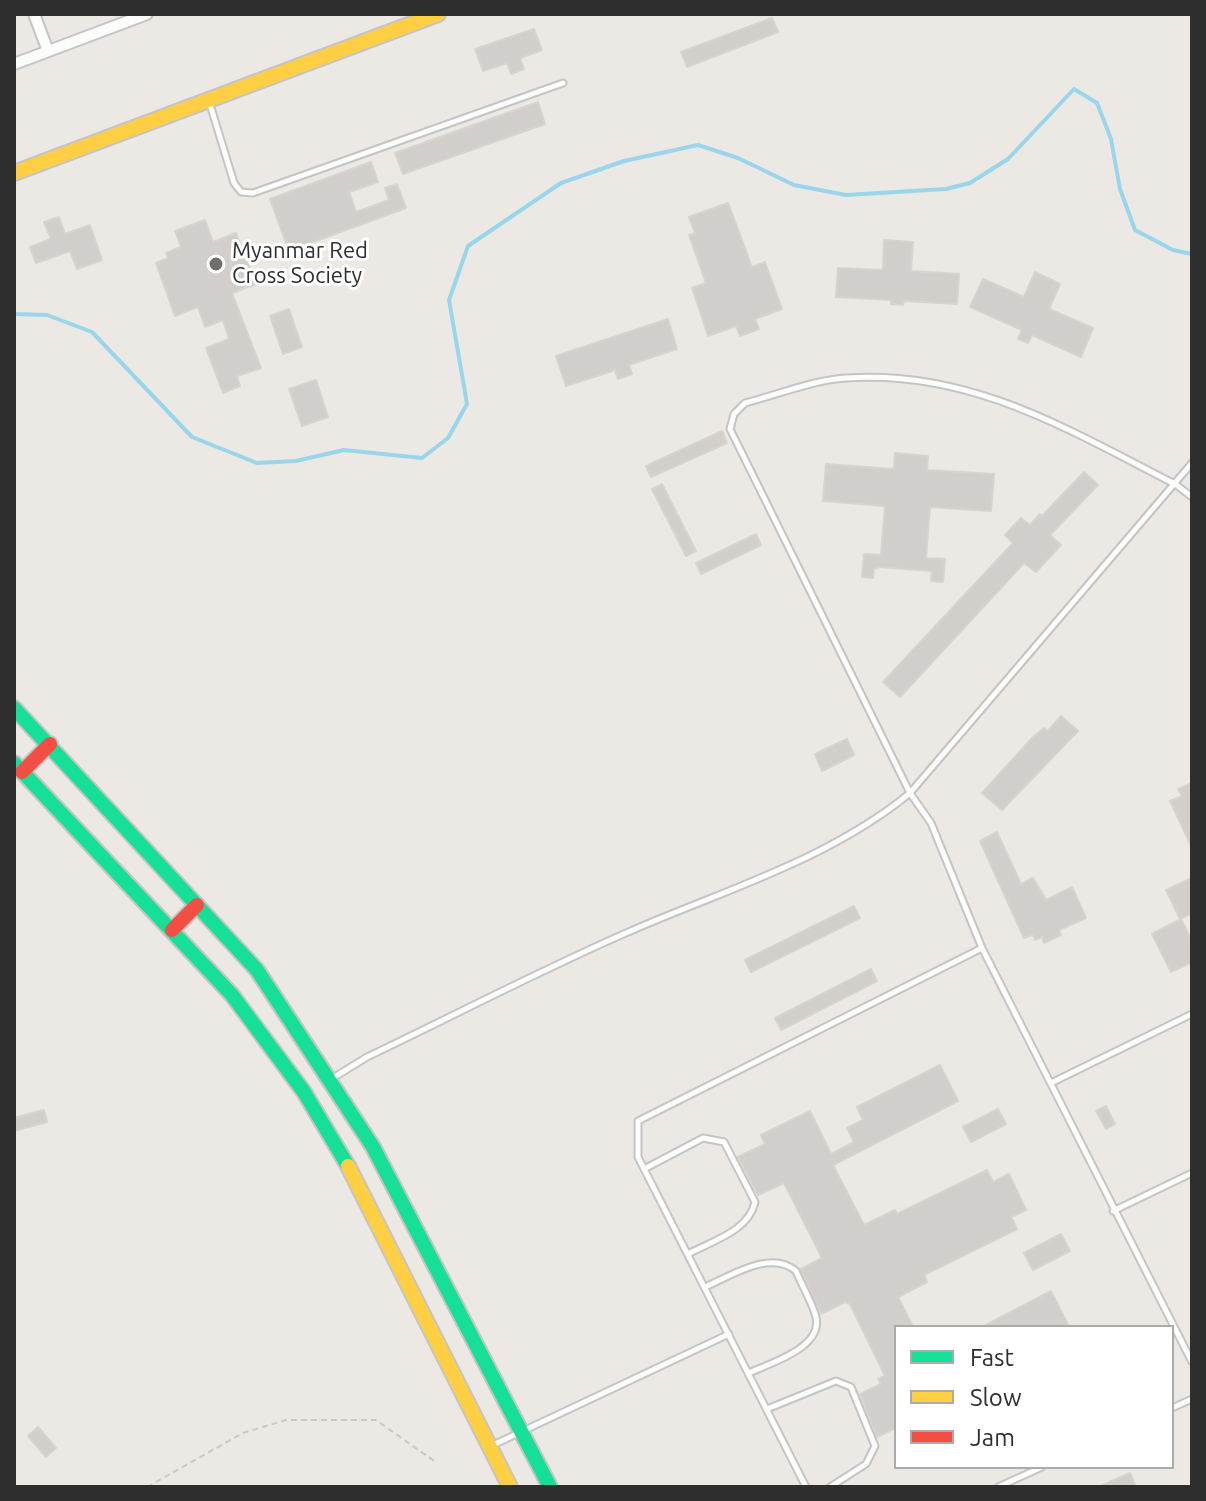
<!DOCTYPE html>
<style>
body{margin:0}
#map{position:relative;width:1206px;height:1501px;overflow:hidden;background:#ece8e4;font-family:Ubuntu,sans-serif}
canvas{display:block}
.frame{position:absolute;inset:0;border:16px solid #2e2e2e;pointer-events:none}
.legend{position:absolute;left:894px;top:1325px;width:280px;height:144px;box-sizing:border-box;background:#fff;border:2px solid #ababab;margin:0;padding:10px 14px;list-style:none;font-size:24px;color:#2e2e2e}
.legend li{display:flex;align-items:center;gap:16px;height:40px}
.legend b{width:40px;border:2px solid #ababab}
</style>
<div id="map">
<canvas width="1206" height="1501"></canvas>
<div class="frame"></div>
<ul class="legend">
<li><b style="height:10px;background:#16e098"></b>Fast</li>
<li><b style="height:10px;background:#ffcf43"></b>Slow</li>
<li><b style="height:10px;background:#f24e42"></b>Jam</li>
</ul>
</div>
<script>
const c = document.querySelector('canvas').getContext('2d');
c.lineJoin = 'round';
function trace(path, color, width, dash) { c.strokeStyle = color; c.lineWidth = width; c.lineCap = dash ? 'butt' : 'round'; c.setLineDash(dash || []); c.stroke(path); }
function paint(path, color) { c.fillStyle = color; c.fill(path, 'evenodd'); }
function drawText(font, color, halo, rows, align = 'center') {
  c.font = font + ' Ubuntu,sans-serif'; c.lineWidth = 6; c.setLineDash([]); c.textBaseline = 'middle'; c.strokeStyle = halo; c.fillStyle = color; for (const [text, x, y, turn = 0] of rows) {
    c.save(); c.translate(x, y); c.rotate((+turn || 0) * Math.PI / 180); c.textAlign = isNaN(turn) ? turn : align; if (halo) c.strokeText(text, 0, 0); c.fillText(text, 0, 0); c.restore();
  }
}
const stream = new Path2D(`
 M14,314L47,315L92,332L192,437L257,463L296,461L344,450L422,458L448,438L467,404L449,300L468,246L561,183L624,161L698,145L738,158L794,185L846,195L946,189L970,183L1008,159L1074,89L1097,103L1111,139L1120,189L1135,230L1173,250L1192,254`);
const building = new Path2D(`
 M772,18L778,32L687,67L681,52Z
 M534,29L542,50L520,58L524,69L511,74L507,63L483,71L475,49Z
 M538,102L545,124L403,174L395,153Z
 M371,162L378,182L349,192L356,212L389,200L385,188L397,184L406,208L289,251L270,199Z
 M728,203L752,267L765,262L782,309L755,319L759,329L740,336L736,326L708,336L692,288L706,283L689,235L695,233L689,217Z
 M59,217L65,234L90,225L102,260L77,269L70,251L36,263L30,247L51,239L44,222Z
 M205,220L213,242L236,233L256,284L232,293L261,368L237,376L240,386L223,393L206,348L229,339L223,320L205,327L198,307L175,316L156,263L168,258L166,253L181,247L175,231Z
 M884,240L913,242L911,271L959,274L957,304L904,301L903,305L891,304V300L836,297L838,268L883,270Z
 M1035,272L1060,284L1049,309L1093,328L1081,357L1032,335L1028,343L1018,339L1022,330L970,307L983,279L1024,297Z
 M289,309L302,347L283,354L270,316Z
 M668,319L677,349L629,365L632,374L618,379L615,370L566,386L556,356Z
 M316,380L328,417L302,426L289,389Z
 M722,431L727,443L651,477L646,466Z
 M895,453L928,456L927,470L994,474L991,511L930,507L926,558L945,559L943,582L931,581L932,571L879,567L874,569L873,578L862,577L864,554L881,555L885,506L823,501L826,464L894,469Z
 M1084,472L1098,485L1050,535L1061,545L1036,572L1024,563L900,697L883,682L1013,543L1005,535L1021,518L1030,525L1040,514L1042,516Z
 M662,484L696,551L686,556L652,489Z
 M756,534L761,545L701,574L696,563Z
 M1061,716L1078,731L1002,810L982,793L1033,737L1044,728L1048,731Z
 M847,739L854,755L822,771L815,754Z
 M1192,783V848L1170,801L1182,796L1178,789Z
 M997,832L1021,884L1033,878L1046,900L1072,887L1086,918L1059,930L1061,935L1044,943L1042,937L1035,940L1033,935L1024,938L980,841Z
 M1192,878V913L1180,919L1166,890Z
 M854,906L860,918L751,972L745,960Z
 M1181,919L1192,941V962L1171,972L1152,934Z
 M871,969L877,981L781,1030L775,1018Z
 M940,1065L958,1101L833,1165L864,1225L895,1210L897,1214L987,1170L993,1182L1009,1174L1026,1210L1011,1217L1017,1229L924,1275L927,1282L898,1297L913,1327H896V1428L877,1437L860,1394L881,1384L878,1379L885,1376L850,1304L845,1302L821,1314L801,1269L822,1258L784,1183L758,1195L738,1157L765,1144L761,1135L810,1111L831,1154L854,1142L847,1128L863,1120L857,1107Z
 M1106,1106L1115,1124L1106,1129L1096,1111Z
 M998,1109L1006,1124L971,1142L963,1127Z
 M44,1110L47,1122L14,1131V1118Z
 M1061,1234L1070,1251L1033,1270L1024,1253Z
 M1051,1291L1069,1327H982Z
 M38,1427L56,1448L46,1457L28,1436Z
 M1130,1473L1136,1487H1098Z`);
const path = new Path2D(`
 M147,1487L243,1433L286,1420H376L437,1463`);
const lane = new Path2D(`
 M209,101L234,183L241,192L253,193L563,83
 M1192,497L1175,484C1069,430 970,369 846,378C813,380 777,395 745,403L734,414L730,429L910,793L931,823L982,948L1192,1362
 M333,1078L367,1057C453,1016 539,971 626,933C721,891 829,860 910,793L1192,463
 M1051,1083L1192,1014
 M644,1169L703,1138L724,1142L755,1202C749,1231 712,1241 688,1254
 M1113,1211L1192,1173
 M705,1287C731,1276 771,1249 796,1271C802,1286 812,1302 816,1317C823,1348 770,1363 749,1373
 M1172,1408L1192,1399
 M767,1409L836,1381L851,1387L875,1446L866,1464L830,1487
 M491,1446L729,1334
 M806,1487L638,1157V1121L982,948
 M998,1487L1042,1467`);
const street = new Path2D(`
 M34,14L48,51
 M14,64L147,14`);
const fast = new Path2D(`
 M14,708L257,970L373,1147L550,1487
 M14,763L232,995L304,1092L348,1166`);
const slow = new Path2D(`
 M14,173L438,14
 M348,1166L510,1487`);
const jam = new Path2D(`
 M22,772L50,744
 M172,930L197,905`);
const markers = [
 [216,264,8,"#706f6e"]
];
const poiNames = [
 ["Myanmar Red",232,251],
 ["Cross Society",232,276]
];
trace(stream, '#99d6ec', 4);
paint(building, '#d1cecb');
trace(building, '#d7d4d0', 2);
trace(lane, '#c5c4c5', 9);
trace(street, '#c5c4c5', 14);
trace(fast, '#c5c4c5', 18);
trace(slow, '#c5c4c5', 18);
trace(jam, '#c5c4c5', 18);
trace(path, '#c9c9c8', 2, [6, 4]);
trace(lane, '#fcfcfb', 5);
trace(street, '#fcfcfb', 10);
trace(fast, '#16e098', 14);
trace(slow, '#ffcf43', 14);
trace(jam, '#f24e42', 14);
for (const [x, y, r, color] of markers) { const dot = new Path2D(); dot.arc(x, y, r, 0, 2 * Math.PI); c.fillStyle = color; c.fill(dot); trace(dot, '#fff', 3); }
drawText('22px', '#2e2e2e', '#fff', poiNames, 'left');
</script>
